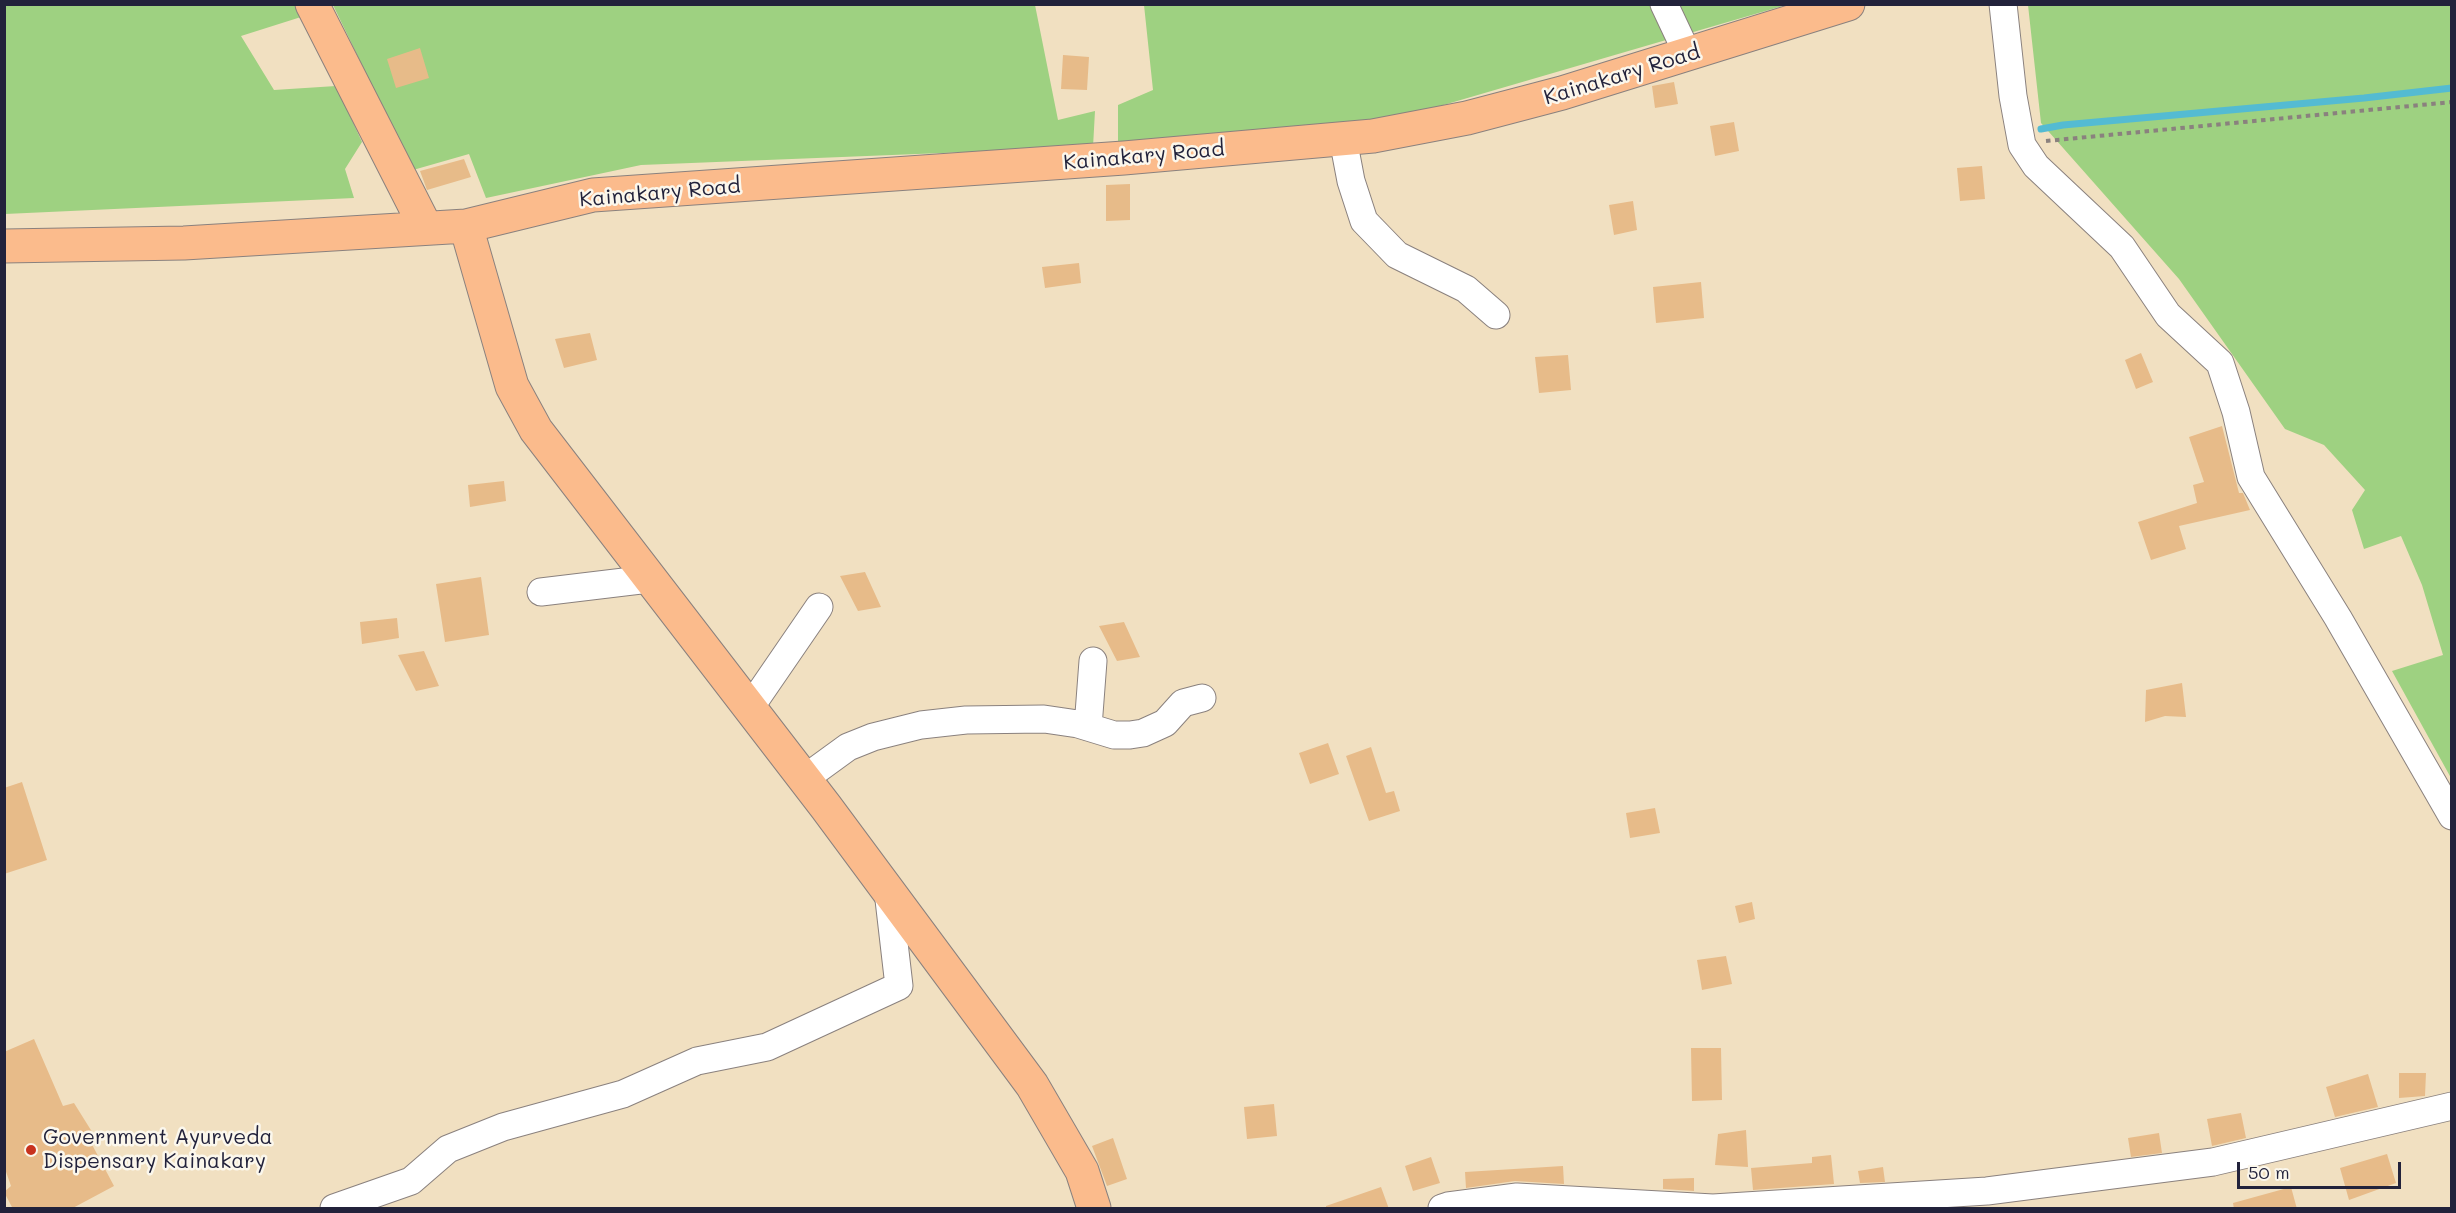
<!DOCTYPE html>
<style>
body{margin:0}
#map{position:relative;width:2456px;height:1213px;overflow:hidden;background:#f1e0c1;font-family:Mali,sans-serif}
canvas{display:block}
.frame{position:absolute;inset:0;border:6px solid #22223b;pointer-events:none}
.scale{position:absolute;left:2237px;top:1162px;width:164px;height:27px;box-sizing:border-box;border:3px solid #22223b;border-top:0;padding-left:8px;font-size:18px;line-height:21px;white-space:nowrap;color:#22223b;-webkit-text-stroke:4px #fbf7ec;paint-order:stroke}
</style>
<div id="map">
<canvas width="2456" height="1213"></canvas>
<div class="frame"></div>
<div class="scale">50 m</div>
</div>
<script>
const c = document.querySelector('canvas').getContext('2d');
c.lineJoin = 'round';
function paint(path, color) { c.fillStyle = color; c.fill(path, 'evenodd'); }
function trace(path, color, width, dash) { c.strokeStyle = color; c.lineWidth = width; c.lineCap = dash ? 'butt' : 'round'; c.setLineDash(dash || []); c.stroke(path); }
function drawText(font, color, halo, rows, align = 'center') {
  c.font = font + ' Mali,sans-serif'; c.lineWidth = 5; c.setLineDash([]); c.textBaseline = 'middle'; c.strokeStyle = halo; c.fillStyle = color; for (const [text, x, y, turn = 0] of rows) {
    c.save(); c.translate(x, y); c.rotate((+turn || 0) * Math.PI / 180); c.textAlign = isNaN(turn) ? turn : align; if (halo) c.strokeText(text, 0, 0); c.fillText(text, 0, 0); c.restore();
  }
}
const green = new Path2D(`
 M4,5H296L301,17L241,36L274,90L336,86L362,142L345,169L354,198L5,214Z
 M333,5H1035L1058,120L1095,111L1093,147L641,165L486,198L469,154L413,170Z
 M1144,5H1786L1399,118L1118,146V105L1153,90Z
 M2028,5H2451V778L2392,671L2443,655L2422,585L2401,536L2364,549L2352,510L2365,490L2324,445L2285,429L2179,279L2041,123Z`);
const stream = new Path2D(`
 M2041,129L2063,125L2364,98L2452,88`);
const building = new Path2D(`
 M420,48L429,78L396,88L387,59Z
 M1063,55L1089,57L1087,90L1061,89Z
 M1674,82L1678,104L1655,108L1652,86Z
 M1734,122L1739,151L1715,156L1710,126Z
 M464,159L471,177L427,190L420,171Z
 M1982,166L1985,199L1960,201L1957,168Z
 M1130,184V220L1106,221V185Z
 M1633,201L1637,230L1614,235L1609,205Z
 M1079,263L1081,283L1045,288L1042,267Z
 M1701,282L1704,318L1656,323L1653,287Z
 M590,333L597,360L564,368L555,339Z
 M2141,353L2153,382L2136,389L2125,360Z
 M1568,355L1571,390L1539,393L1535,357Z
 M2222,426L2239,493H2243L2250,510L2179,526L2186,549L2151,560L2138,522L2197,503L2193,485L2204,482L2189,437Z
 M504,481L506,501L470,507L468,485Z
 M865,572L881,607L858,611L840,576Z
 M481,577L489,635L445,642L436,584Z
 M397,618L399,638L362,644L360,622Z
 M1124,622L1140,657L1117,661L1099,626Z
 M424,651L439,686L416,691L398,655Z
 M2182,683L2186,717L2165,716L2145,722L2146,690Z
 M1328,743L1339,774L1310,784L1299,753Z
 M1371,747L1386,793L1394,791L1400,811L1369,821L1346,756Z
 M22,782L47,860L4,874V788Z
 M1655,808L1660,833L1630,838L1626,813Z
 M1752,902L1755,919L1739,923L1735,906Z
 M1726,956L1732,984L1702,990L1697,960Z
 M34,1039L63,1106L74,1103L94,1135L88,1137L114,1186L71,1209H13L4,1192L11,1186L4,1166V1052Z
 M1691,1048H1721L1722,1100L1692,1101Z
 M2399,1073H2426L2425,1096L2399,1098Z
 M2368,1074L2378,1107L2335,1117L2326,1087Z
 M1274,1104L1277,1136L1247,1139L1244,1107Z
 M2241,1113L2246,1138L2212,1146L2207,1119Z
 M1746,1130L1748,1167L1715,1165L1718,1134Z
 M2159,1133L2162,1153L2131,1157L2128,1138Z
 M1113,1138L1127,1179L1107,1186L1092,1146Z
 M2387,1154L2396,1183L2349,1200L2340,1168Z
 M1831,1155L1834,1184L1753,1190L1751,1168L1812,1163V1157Z
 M1431,1157L1440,1183L1413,1191L1405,1166Z
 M1563,1166L1564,1184L1515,1181L1466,1188L1465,1172Z
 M1883,1167L1885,1182L1860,1183L1858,1171Z
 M1694,1178V1191L1663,1189V1179Z
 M1381,1187L1389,1209H1326V1206Z
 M2291,1187L2297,1209H2234L2233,1203Z`);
const path = new Path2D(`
 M2046,141L2452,102`);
const minor = new Path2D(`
 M1664,4L1688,55
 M2003,4L2013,96L2022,145L2036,166L2122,247L2168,315L2220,363L2236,412L2251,477L2338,618L2452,816
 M1343,139L1351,181L1364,221L1397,255L1466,289L1496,315
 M541,592L649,579
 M749,709L819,607
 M1088,727L1093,661
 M804,779L848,747L873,737L921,725L966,720L1044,719L1078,724L1114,735H1130L1143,733L1165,723L1183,703L1202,698
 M334,1208L411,1181L448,1149L503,1127L623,1094L697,1061L767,1047L899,986L888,891
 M1442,1208L1448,1206L1517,1197L1713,1208L1987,1191L2213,1162L2452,1106`);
const major = new Path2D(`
 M312,4L426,228
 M466,226L512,386L536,430L826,807L1032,1085L1082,1171L1094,1208
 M4,246L184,243L466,226L593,195L1124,158L1373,136L1467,118L1562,93L1848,4`);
const markers = [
 [31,1150,6,"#c8321e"]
];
const streetNames = [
 ["Kainakary Road",1622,75,-17],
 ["Kainakary Road",1144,156,-5],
 ["Kainakary Road",660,193,-5]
];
const poiNames = [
 ["Government Ayurveda",43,1138],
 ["Dispensary Kainakary",43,1162]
];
paint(green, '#9ed181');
trace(stream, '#54bbd2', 7);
paint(building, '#e7bb89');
trace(minor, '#8a817e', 29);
trace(major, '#8a817e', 35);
trace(path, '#8a817e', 4, [4.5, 4.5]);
trace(minor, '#fff', 27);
trace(major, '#fbbb8c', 33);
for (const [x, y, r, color] of markers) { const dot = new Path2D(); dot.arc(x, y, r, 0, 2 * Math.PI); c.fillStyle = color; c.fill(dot); trace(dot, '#fbf7ec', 2); }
drawText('21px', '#22223b', '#fbf7ec', streetNames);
drawText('21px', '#22223b', '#fbf7ec', poiNames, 'left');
</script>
